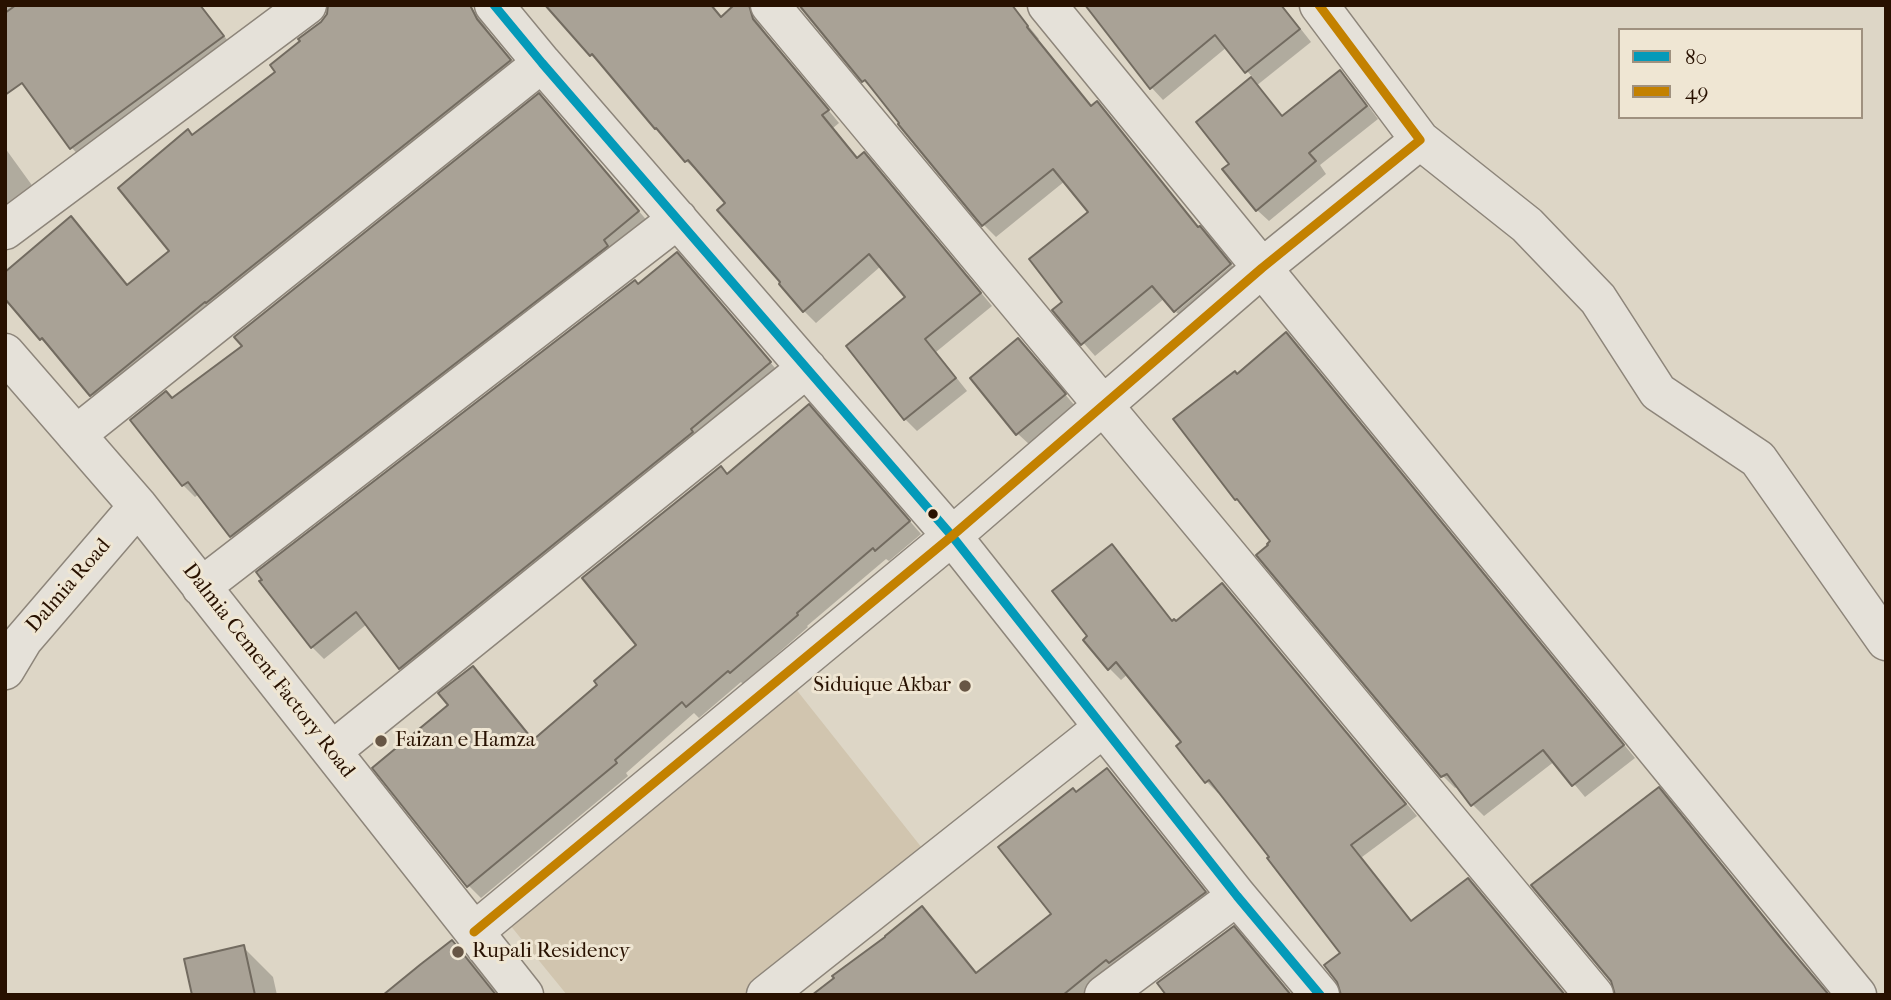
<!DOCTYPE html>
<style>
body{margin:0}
#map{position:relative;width:1891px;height:1000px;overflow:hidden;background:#ddd6c6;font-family:"IM FELL French Canon",serif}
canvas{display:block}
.frame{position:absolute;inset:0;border:7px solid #281100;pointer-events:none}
.legend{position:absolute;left:1618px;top:28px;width:245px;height:91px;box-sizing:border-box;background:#efe6d3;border:2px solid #9f917f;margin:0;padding:9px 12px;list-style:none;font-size:21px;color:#281100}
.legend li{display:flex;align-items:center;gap:14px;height:35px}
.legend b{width:35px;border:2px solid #9f917f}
</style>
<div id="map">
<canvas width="1891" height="1000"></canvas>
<div class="frame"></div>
<ul class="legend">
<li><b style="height:9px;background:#049ab9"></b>80</li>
<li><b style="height:9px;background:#c38100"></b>49</li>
</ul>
</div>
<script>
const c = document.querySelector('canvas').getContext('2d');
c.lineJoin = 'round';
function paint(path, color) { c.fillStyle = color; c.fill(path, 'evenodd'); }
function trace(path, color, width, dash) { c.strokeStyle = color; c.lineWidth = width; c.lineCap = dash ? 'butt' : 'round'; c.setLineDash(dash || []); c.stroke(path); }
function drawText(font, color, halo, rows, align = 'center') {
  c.font = font + ' "IM FELL French Canon",serif'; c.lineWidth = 6; c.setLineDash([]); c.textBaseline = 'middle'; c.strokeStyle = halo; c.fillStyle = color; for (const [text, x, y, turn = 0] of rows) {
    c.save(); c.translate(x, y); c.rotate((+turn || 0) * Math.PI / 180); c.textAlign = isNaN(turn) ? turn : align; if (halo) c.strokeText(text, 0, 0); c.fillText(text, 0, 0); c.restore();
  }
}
const green = new Path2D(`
 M795,688L926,853L743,995H567L510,925Z`);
const shadow = new Path2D(`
 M5,5H201L234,49L83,160L72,148L5,58Z
 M546,5H712L722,18L737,5H765L760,23L765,33L839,123L833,128L858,159L876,166L992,306L936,352L967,391L917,431L905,419L907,297L881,266L816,323L804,311L783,283L728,203L701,172L699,173L686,161L604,66L591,55Z
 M801,5H1015L1013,7L1039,39L1037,40L1092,107L1097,103L1109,115L1199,229L1165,298L1095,356L1055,310L1064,302L1091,213L1065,181L996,237L984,225L876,93L864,81Z
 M1084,5H1282L1311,42L1256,86L1283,117L1340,72L1352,84L1378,119L1320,165L1326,174L1269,221L1257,210L1231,164L1198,123L1253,78L1227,47L1163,100L1151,87L1103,26Z
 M469,6L481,18L489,33L521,73L103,406L41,339L5,296L71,219L83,231L128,286L171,251L192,136Z
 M551,108L649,223L243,548L231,536L199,494L195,497L183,485L132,420L173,400Z
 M5,148L39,195L5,221Z
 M1232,265L1241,277L1187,322L1176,312Z
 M688,266L781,375L412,680L400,668L367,624L324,659L312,647L264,580L639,286Z
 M1286,334L1298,346L1635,758L1585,797L1555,761L1484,816L1472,804L1458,786L1455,788L1443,776L1259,555L1272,542L1249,511L1237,499L1176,419L1238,376Z
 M1018,340L1076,407L1030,445L1018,434L972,378Z
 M820,418L921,534L889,561L886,559L807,626L808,627L743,684L741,682L699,718L694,713L626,773L628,776L481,898L469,886L375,768L450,706L473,668L485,680L534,741L600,685L639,645L728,476Z
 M1112,546L1124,558L1173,622L1176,623L1222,585L1234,597L1417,816L1362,857L1413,922L1468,880L1480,892L1565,995H1343L1342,953L1220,792L1218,793L1207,782L1184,742L1128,674L1121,680L1109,668L1089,636Z
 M1107,770L1119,782L1216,905L1090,995H814L888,937L922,908L934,920L977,974L1053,914L1076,794Z
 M1670,801L1829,995H1617Z
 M452,942L482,971L500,995H386Z
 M243,947L273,977L277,995H194Z`);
const building = new Path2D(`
 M16,5H200L224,36L70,149L22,83L5,95V13Z
 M328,5H470L477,19L511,60L206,303L205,302L90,396L42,338L40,340L5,299V272L71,216L127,285L169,251L118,188L188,129L192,135L275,72L270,65L300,41L298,39L321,22L327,14Z
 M545,5H711L721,17L734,5H749L753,19L829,110L822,115L857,158L864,152L981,293L925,339L956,378L904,420L846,346L905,297L869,254L803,312L779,284L780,282L717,210L725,203L688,160L685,162L656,128L655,129L592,54L590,56Z
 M799,5H1012L1028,26L1027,27L1091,106L1097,101L1198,227L1200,226L1231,264L1174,312L1152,286L1081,345L1052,310L1062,302L1029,259L1088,212L1053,169L982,226L898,124L899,123L865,80L862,82Z
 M1085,5H1281L1300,29L1245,73L1215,35L1150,89Z
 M1340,70L1367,106L1309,153L1316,161L1256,211L1222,169L1229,164L1196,122L1251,77L1282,116Z
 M539,93L639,211L604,240L608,246L230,537L188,482L182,486L130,420L166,391L172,398L242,346L234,337Z
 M677,252L771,362L691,429L693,432L399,669L356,612L311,648L259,581L262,580L256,572L635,280L638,284Z
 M1286,332L1624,745L1572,786L1543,750L1471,806L1447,774L1441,777L1256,555L1268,545L1267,544L1270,541L1237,499L1235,500L1173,419L1235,371L1237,374Z
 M1018,338L1066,394L1016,435L970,378Z
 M809,404L910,521L875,551L873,548L797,613L798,615L730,673L728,671L686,707L682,702L615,760L617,763L467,887L372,768L448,705L438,693L473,666L533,740L597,685L594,681L636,645L582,578L721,466L727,474Z
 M1112,544L1172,621L1174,619L1176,621L1222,583L1406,804L1351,845L1411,921L1468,878L1565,995H1341L1337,982L1324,965L1340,953L1267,858L1269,857L1209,780L1205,783L1176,746L1181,742L1116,662L1108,670L1083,640L1087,636L1052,591Z
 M1107,768L1206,892L1109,963L1106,960L1063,995H812L834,978L832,976L885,937V936L922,906L976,973L1051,914L998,847L1073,788L1076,792Z
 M1659,787L1784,942L1829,995H1615L1611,981L1531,885Z
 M1234,926L1291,995H1166L1157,983Z
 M452,940L496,995H383L421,964Z
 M244,945L255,995H192L184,959Z`);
const minor = new Path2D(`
 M494,5L542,63L952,536L1237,896L1320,995
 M770,5L1594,995
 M1047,5L1857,995
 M1420,140L1527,225L1598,299L1658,392L1758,459L1886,641
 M5,230L307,5
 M5,353L138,506L524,995
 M76,435L542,63
 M201,587L678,219
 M5,670L23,640L138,506
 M332,751L807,368
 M474,932L952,536L1262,268L1420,140L1319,5
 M766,995L1103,728
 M1104,995L1237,896`);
const bus1 = new Path2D(`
 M494,5L542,63L952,536L1237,896L1320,995`);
const bus2 = new Path2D(`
 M474,932L952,536L1262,268L1420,140L1319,5`);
const markers = [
 [933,514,6,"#281100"],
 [965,686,7,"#675645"],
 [381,741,7,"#675645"],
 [458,952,7,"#675645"]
];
const streetNames = [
 ["Dalmia Road",69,586,-49],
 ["Dalmia Cement Factory Road",268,671,52]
];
const poiNames = [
 ["Siduique Akbar",951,686,"right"],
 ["Faizan e Hamza",395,741],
 ["Rupali Residency",472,952]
];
paint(green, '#d1c5af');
paint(shadow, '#0003');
paint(building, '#a9a296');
trace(building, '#726b60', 2);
trace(minor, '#8d857a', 41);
trace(minor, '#e5e1d9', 38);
trace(bus1, '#049ab9', 9);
trace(bus2, '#c38100', 9);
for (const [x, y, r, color] of markers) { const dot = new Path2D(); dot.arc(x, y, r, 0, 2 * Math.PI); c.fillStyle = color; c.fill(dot); trace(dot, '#efe6d3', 2.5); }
drawText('21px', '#281100', '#efe6d3', streetNames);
drawText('21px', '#281100', '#efe6d3', poiNames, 'left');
</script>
